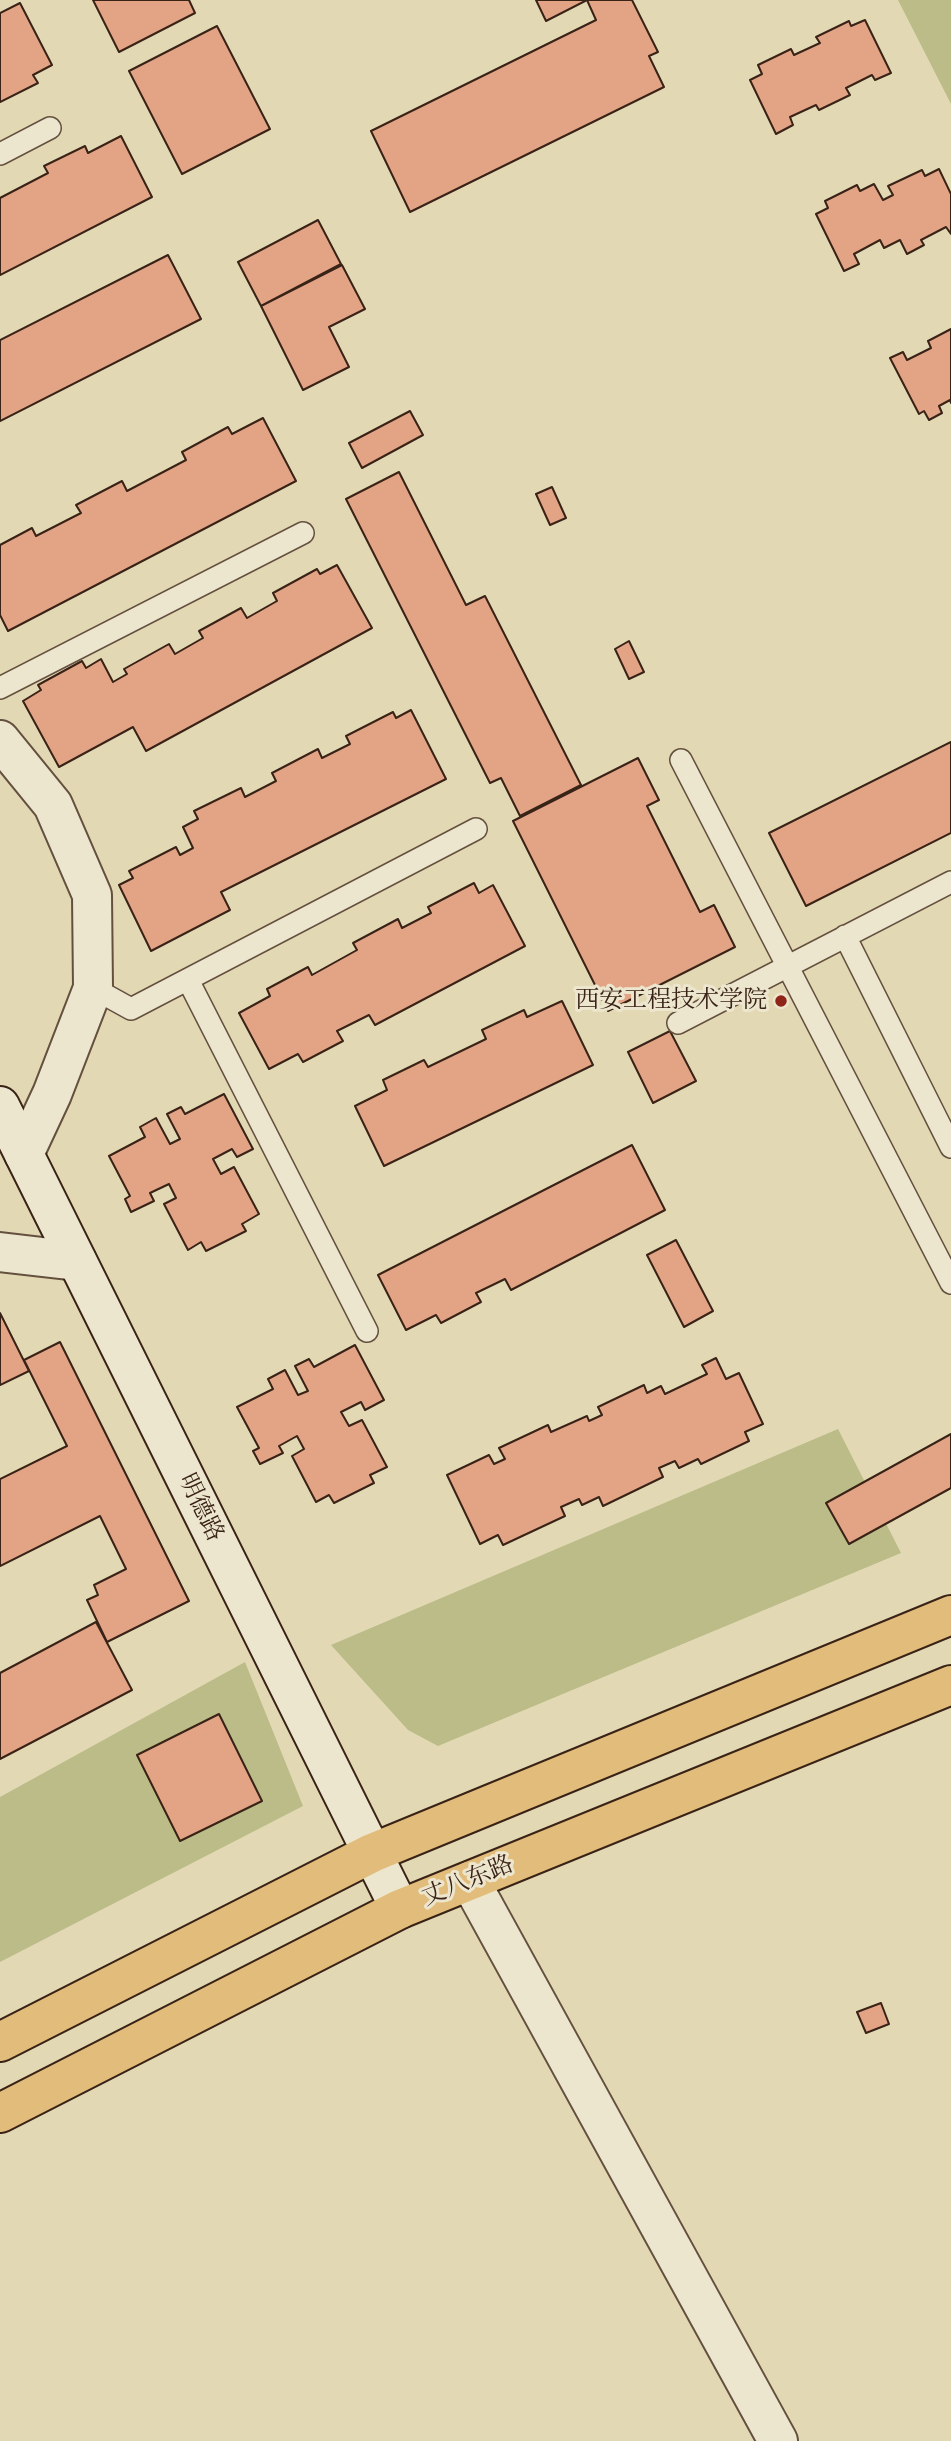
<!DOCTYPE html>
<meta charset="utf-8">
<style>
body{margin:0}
canvas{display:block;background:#e3d8b4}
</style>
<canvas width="951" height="2441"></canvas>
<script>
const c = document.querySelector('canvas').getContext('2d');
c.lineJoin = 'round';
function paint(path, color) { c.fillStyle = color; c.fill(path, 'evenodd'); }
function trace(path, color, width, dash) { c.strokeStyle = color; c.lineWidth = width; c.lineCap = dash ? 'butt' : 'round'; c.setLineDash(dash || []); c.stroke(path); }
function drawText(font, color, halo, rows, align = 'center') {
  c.font = font + ' "Libre Bodoni","Noto Serif SC",serif'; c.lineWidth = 6; c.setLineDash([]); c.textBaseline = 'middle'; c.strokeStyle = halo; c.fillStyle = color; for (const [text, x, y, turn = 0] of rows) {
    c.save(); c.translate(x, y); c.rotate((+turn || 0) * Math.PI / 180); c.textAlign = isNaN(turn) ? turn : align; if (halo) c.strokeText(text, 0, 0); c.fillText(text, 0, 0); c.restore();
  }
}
const green = new Path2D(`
 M898,0H951V104Z
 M838,1429L901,1553L438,1746L408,1730L331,1645Z
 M245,1662L303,1806L0,1962V1797Z`);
const building = new Path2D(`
 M93,0H189L195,13L119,52Z
 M536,0H632L658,52L649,56L664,87L410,212L371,131L596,20L587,0L546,21Z
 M20,3L52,65L33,75L38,83L0,102V13Z
 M865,20L891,73L875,80L872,75L846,88L850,95L819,110L816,105L790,117L793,125L776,134L750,80L762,74L758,65L791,49L794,55L820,43L816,37L849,21L851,26Z
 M217,26L270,129L182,174L129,71Z
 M121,136L152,197L0,275V198L48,173L44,166L85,146L88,153Z
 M939,169L951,194V234L946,227L921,240L924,245L907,254L900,240L884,248L880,240L854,254L859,264L844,271L816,214L828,208L825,201L857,185L860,191L874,184L883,200L893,195L888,186L922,170L925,176Z
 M318,220L341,264L261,306L238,262Z
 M168,255L201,319L0,421V340Z
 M342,265L365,309L329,327L349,367L303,390L261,306Z
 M951,329V403L950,400L939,406L942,413L929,420L924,411L919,414L890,358L903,352L907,360L931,348L928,341Z
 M410,411L423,435L362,468L349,443Z
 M263,418L296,481L8,631L0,615V545L32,528L36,536L81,513L76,505L122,481L127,491L186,460L182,452L228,427L232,434Z
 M399,472L466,605L485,596L581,785L520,816L501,778L490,783L346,499Z
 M552,487L566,518L550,525L536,494Z
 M337,565L372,628L146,751L133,727L59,767L23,701L41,690L38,685L82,661L86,668L101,659L113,682L127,674L124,669L169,644L175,654L203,638L199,631L241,608L247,618L277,601L273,593L317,569L320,574Z
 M629,641L644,672L629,679L615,649Z
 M411,710L446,779L221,892L230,910L151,951L119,885L133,878L129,871L176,847L180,855L193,848L183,827L198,819L194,811L241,788L245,797L276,781L272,773L318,749L322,758L350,744L346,736L393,712L396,718Z
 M951,742V833L806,906L769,833Z
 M638,758L659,800L647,806L700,912L714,905L735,947L608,1011L513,821Z
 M474,883L479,893L493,885L525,946L375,1025L369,1015L337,1031L343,1041L303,1062L298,1054L269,1069L239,1013L270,996L267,989L308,967L312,975L357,950L353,943L398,919L402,928L431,913L428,907Z
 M562,1001L593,1065L384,1166L355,1106L387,1090L383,1080L424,1060L428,1067L486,1039L482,1030L524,1010L527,1017Z
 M670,1031L696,1081L653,1103L628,1052Z
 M224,1094L253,1149L237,1157L232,1149L213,1159L221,1174L234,1167L259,1214L242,1224L246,1231L206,1251L201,1242L188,1250L164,1204L176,1198L169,1184L150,1193L154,1201L131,1212L125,1199L130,1196L109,1156L145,1137L140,1127L156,1118L170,1144L180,1139L167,1114L181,1107L185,1114Z
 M632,1145L665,1210L511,1290L505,1279L476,1293L481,1302L441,1323L436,1315L406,1330L378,1275Z
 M676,1240L713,1311L684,1327L647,1255Z
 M0,1313L29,1371L0,1385Z
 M60,1342L189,1601L107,1642L87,1600L98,1595L94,1585L126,1569L100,1516L0,1566V1479L67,1446L24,1360Z
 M355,1345L384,1400L365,1410L361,1402L341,1412L349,1426L362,1420L387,1467L370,1475L374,1483L334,1503L329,1495L316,1502L292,1456L304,1449L297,1436L279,1446L283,1453L260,1464L253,1451L259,1448L237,1407L273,1389L268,1379L285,1370L298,1395L308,1391L295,1366L309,1359L314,1367Z
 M716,1358L726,1379L739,1373L763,1424L745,1432L749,1441L701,1464L698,1459L679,1468L675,1461L659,1468L663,1477L603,1506L599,1497L582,1505L579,1499L561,1507L565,1516L503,1545L498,1535L480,1544L447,1475L489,1455L494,1464L505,1459L499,1448L548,1425L551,1432L587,1416L589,1421L602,1415L598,1407L644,1385L647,1393L661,1386L665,1394L707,1374L702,1365Z
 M951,1434V1488L849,1544L826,1503Z
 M96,1622L132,1690L0,1759V1673Z
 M219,1714L262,1801L180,1841L137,1755Z
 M881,2003L889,2024L866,2033L857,2012Z`);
const lane = new Path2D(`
 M0,154L50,128
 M0,688L303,533
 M681,760L951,1283
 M845,936L951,1147
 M188,980L367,1331
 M93,988L131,1009L476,829
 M678,1023L951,882`);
const street = new Path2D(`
 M0,740L53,805L92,895L93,988L52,1094L24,1154
 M0,1252L77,1261
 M470,1881L778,2441`);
const secondary = new Path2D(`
 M0,1106L400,1909`);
const primary = new Path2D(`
 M0,2042L372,1853L951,1615
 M0,2113L400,1909L951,1685`);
const markers = [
 [781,1001,7,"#8f2418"]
];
const poiNames = [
 ["西安工程技术学院",767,1001]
];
const streetNames = [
 ["明德路",200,1508,64],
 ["丈八东路",468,1882,-22]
];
paint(green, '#bbbc88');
paint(building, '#e3a486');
trace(building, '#392216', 2);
trace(lane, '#64503e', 24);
trace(street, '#64503e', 42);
trace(secondary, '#392216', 42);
trace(primary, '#392216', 42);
trace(lane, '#ede6ce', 21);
trace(street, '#ede6ce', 38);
trace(secondary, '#ede6ce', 38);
trace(primary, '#e2bc7a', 38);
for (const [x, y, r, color] of markers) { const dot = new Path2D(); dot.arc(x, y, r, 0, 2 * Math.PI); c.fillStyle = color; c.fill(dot); trace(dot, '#ede6ce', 2.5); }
drawText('24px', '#392216', '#ede6ce', poiNames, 'right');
drawText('24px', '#392216', '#ede6ce', streetNames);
</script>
